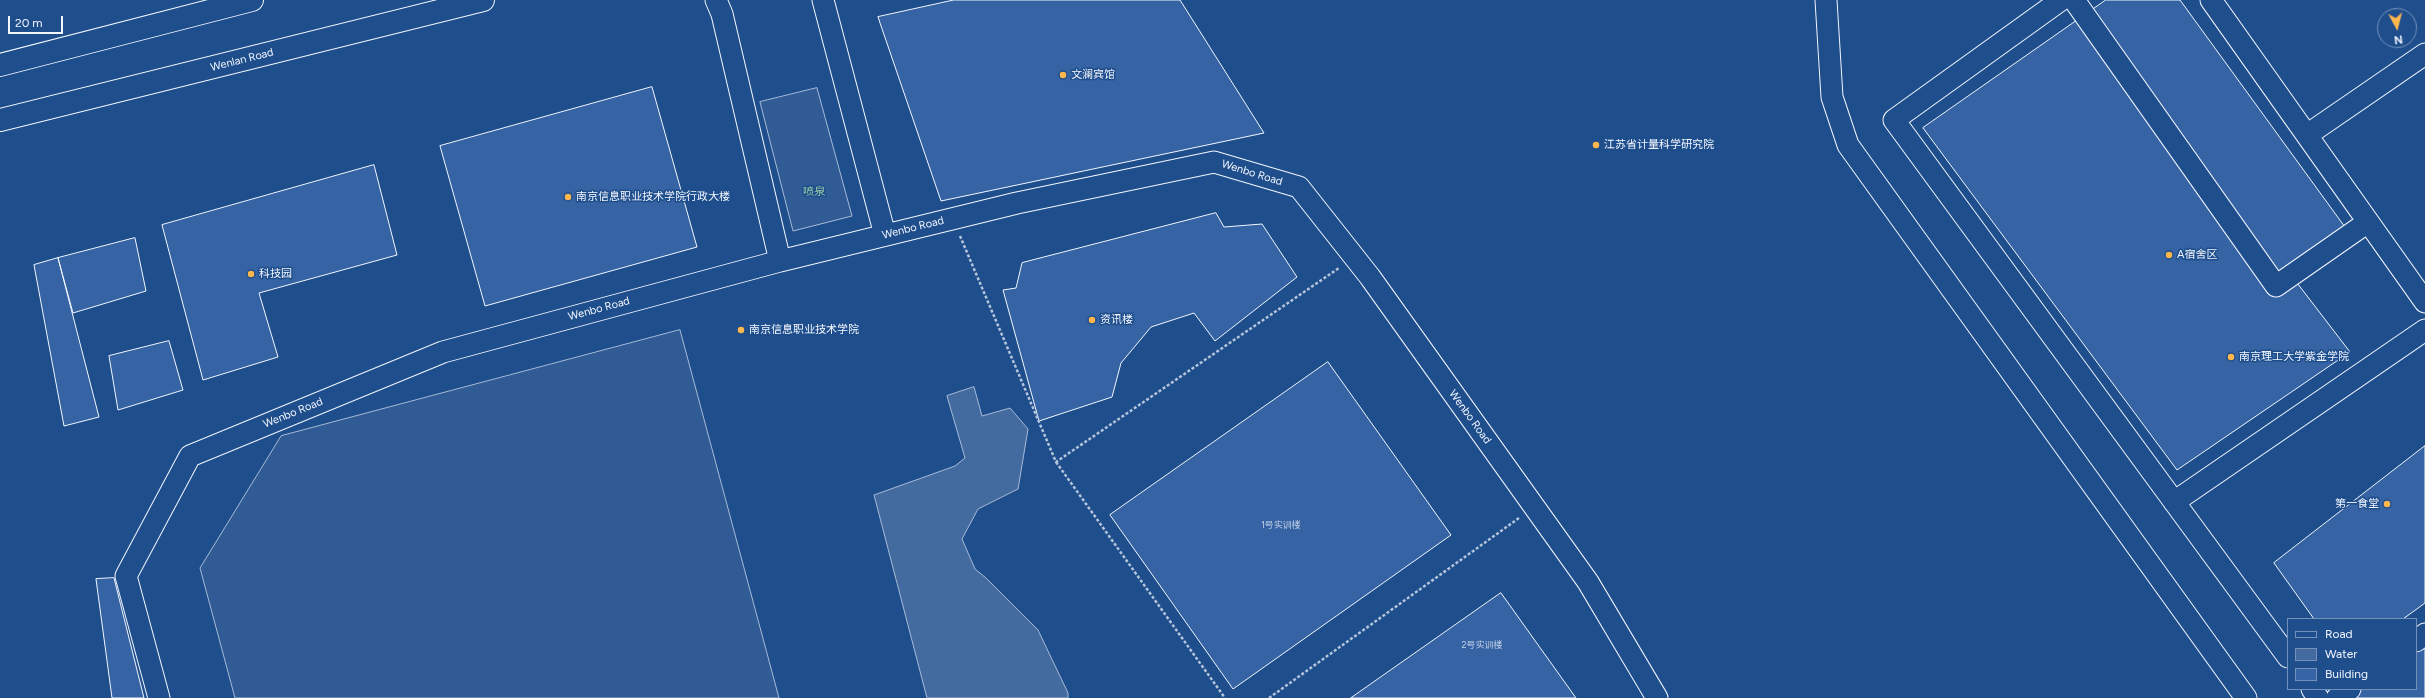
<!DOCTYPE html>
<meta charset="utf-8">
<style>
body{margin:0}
#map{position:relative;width:2425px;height:698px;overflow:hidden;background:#1f4e8c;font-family:Figtree,sans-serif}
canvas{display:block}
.legend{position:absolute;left:2287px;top:618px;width:130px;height:72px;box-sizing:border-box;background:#1f4e8c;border:1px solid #7391ba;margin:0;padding:5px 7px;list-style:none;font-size:12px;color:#f2f6ff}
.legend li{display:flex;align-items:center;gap:8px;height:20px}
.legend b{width:20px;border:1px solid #7391ba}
.north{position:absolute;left:2377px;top:8px;width:40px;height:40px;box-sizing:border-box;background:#1f4e8c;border:1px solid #7391ba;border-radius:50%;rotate:173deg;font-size:11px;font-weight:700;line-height:16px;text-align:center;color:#f2f6ff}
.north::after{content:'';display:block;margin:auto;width:14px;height:18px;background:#ffb74d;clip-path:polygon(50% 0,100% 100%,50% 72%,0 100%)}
.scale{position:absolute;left:8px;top:16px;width:55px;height:18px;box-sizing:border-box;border:2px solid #f2f6ff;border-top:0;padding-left:5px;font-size:12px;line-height:14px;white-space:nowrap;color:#f2f6ff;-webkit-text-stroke:3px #1f4e8c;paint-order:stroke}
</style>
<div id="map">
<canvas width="2425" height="698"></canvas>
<ul class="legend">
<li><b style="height:5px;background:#1f4e8c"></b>Road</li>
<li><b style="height:11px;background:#446ba0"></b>Water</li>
<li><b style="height:11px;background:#3563a3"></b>Building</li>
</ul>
<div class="north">N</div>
<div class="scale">20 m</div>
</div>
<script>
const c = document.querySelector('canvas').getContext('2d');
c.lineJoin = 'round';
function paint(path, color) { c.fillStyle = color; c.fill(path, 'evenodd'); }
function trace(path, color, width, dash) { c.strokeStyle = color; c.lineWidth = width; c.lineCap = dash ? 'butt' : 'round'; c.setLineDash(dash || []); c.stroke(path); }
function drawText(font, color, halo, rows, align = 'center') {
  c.font = font + ' Figtree,"Noto Sans SC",sans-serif'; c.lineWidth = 3; c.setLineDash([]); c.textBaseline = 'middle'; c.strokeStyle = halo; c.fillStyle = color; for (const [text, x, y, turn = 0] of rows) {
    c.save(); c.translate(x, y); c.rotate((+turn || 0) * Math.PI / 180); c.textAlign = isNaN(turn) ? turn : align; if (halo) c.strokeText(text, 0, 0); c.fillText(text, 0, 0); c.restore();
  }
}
const built = new Path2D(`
 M817,88L852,216L793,231L760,102Z
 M680,330L779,698H235L200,568L281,436Z`);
const water = new Path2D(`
 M974,387L982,416L1010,408L1028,429L1018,489L978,509L962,539L975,569L986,578L1038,630L1068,693V698H927L874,495L955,466L965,458L947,396Z`);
const building = new Path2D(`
 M954,0H1180L1264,133L941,201L878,17Z
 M2106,0H2180L2350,234L2291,275L2350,352L2177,470L1923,128Z
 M652,87L697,247L485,306L440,146Z
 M374,165L397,255L259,293L278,357L203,380L162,225Z
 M1216,213L1224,227L1262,224L1297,277L1215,341L1194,313L1151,327L1121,363L1112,397L1039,421L1003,290L1016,288L1022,263Z
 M135,238L146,291L73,313L58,258Z
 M58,258L99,417L64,426L34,265Z
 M169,341L183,390L118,410L109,356Z
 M1328,362L1451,535L1233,689L1110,515Z
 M2425,446V603L2403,619H2314L2274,563Z
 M114,578L144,698H112L96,579Z
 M1501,593L1576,698H1351Z
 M2425,634V698H2337L2350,689H2416V641Z`);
const path = new Path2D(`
 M960,236L1056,462L1339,268
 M1056,462L1225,698
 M1269,698L1519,518`);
const minor = new Path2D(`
 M716,0L722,14L780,261
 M823,0L885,235
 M1826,0L1832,97L1848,145L2246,698
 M2061,0L1894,120L2288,657
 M2074,0L2276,286L2368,222
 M2211,0L2425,302
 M2307,135L2425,54
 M2174,502L2425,330
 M2416,641L2425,634
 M2312,689L2318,698
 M159,698L126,576L190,456L443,352L780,261L1017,203L1214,162L1299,187L1370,277L1588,582L1657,698
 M2337,698L2350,689`);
const major = new Path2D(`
 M0,65L252,0
 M0,120L483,0`);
const markers = [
 [1063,75,4,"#ffb74d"],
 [1596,145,4,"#ffb74d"],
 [568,197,4,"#ffb74d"],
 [2169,255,4,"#ffb74d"],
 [251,274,4,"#ffb74d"],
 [1092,320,4,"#ffb74d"],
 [741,330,4,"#ffb74d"],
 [2231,357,4,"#ffb74d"],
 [2387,504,4,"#ffb74d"]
];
const numberNames = [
 ["1号实训楼",1281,525],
 ["2号实训楼",1482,645]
];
const streetNames = [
 ["Wenlan Road",242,60,-14],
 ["Wenbo Road",1252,173,17],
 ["Wenbo Road",913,228,-14],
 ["Wenbo Road",599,309,-15],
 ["Wenbo Road",293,413,-22],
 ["Wenbo Road",1470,417,54]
];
const poiNames = [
 ["文澜宾馆",1071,75],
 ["江苏省计量科学研究院",1604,145],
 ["南京信息职业技术学院行政大楼",576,197],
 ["A宿舍区",2177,255],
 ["科技园",259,274],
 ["资讯楼",1100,320],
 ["南京信息职业技术学院",749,330],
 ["南京理工大学紫金学院",2239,357],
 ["第一食堂",2379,504,"right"]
];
const parkNames = [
 ["喷泉",814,192]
];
paint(built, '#305b95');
trace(built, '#a8bbd7', 1);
paint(water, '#446ba0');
trace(water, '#a8bbd7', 1);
paint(building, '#3563a3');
trace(building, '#f2f6ff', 1);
trace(minor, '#f2f6ff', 23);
trace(major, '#f2f6ff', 24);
trace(path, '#b3c4dc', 2.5, [3, 2]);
trace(minor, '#1f4e8c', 21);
trace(major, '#1f4e8c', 22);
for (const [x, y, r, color] of markers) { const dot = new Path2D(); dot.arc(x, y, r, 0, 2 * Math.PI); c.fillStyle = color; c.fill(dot); trace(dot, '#1f4e8c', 1.5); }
drawText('9px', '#c3d1e8', null, numberNames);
drawText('11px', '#f2f6ff', '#1f4e8c', streetNames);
drawText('11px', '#f2f6ff', '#1f4e8c', poiNames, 'left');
drawText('11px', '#97c8a6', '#1f4e8c', parkNames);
</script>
